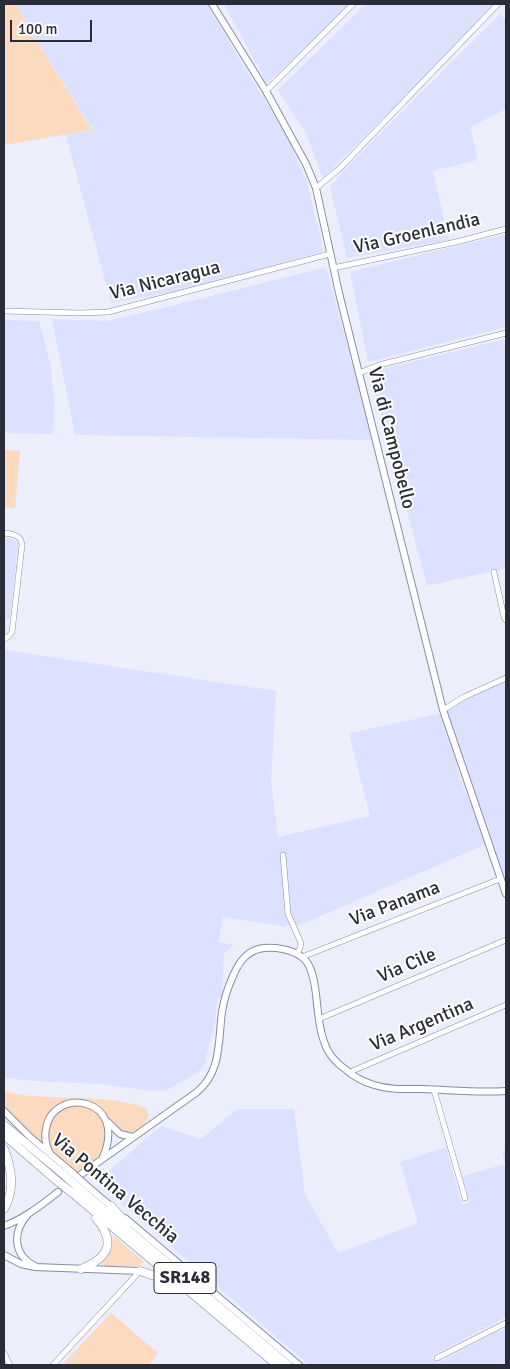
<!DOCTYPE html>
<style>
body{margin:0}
#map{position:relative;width:510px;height:1369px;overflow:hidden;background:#eceffb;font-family:Signika,sans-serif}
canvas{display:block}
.frame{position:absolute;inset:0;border:5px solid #2a2c37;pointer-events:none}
.scale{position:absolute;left:10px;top:20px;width:82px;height:22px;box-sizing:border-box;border:2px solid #2a2c37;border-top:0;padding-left:6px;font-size:15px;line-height:18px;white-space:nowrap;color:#2a2c37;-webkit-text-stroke:4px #fdfdfd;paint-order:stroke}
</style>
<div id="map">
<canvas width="510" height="1369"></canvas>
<div class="frame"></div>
<div class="scale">100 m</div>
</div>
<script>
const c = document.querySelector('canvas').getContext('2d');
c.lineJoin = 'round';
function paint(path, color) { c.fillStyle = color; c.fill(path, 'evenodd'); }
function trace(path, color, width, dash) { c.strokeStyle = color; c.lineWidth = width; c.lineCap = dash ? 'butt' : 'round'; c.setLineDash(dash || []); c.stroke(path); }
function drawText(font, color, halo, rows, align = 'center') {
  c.font = font + ' Signika,sans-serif'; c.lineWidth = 4; c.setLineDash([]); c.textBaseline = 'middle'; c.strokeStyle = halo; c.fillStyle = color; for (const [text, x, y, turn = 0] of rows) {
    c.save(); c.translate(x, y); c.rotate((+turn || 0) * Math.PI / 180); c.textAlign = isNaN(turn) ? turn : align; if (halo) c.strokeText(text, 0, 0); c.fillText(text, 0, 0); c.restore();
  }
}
const built = new Path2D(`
 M16,4H206L289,140L307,183L323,248L322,252L182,290L111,303L66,135L93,130L34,36Z
 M224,4H353L267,83Z
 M366,4H497L323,178L306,133L278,90Z
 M500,14L506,20V109L470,127L478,160L433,171L449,240L347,258L330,187L346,168Z
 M506,234V327L368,362L350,272Z
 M326,267L373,440L75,435L52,319L107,321L184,303Z
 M4,320L39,321L51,367L54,402L53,434L4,433Z
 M506,339V568L427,586L370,372Z
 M4,537L14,540L18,545L10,617L6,621L7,630L4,635Z
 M4,650L276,691L271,783L278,837L370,816L349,733L443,713L461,781L487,844L302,924L283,926L223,917L218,942L233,945L224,954L222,997L217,998L216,1019L204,1065L200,1071L167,1090L151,1091L100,1084L34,1081L7,1078L4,1077Z
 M506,678V894L443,710Z
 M237,1109H294L305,1194L338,1253L418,1223L400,1162L446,1147L462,1205L470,1202L462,1176L505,1164L502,1152L506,1151V1317L432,1356L437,1363L498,1331L500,1332L506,1328V1365H309L102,1187L105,1174L161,1126L201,1139Z`);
const green = new Path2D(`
 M4,4H16L33,35L92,130L4,145Z
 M4,450L20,451L15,508L4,507Z
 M4,1091C48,1103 96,1092 140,1106C161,1113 138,1135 125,1133C114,1126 108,1113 97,1105C79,1093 53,1101 45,1121C42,1129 44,1137 42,1144L17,1120L4,1105Z
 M81,1105L95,1110L107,1127L103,1152L99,1157L78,1173C70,1166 59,1160 53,1152C42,1138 49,1114 65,1107C69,1105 76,1105 81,1105Z
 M113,1235L144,1262L142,1263L141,1266H105L102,1263L111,1251Z
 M111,1313L158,1353L149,1365H62Z`);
const minor = new Path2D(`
 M266,91L353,4
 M316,188L339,169L498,4
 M333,268L456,242L506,229
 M4,311L80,313L108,312L330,254
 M359,373L379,365L506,333
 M4,533C13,534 21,535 22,545L12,632L9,636L4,639
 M494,572L504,617L506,620
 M443,710L464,697L506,678
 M283,855L288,914L301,943L300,948L297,954
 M302,957L500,879
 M319,1019L506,940
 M350,1072L506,1005
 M434,1090L465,1198
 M4,1353L10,1365
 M437,1358L506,1323
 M53,1365L140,1271`);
const tertiary = new Path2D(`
 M212,4L266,91L306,164L316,188L339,293L443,710L506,894
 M4,1111L30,1137L68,1169
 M108,1122L120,1134L133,1137
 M51,1155C46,1147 44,1139 46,1129C52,1086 129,1096 103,1157
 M80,1175L197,1092C222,1071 218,1041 222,1012C224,999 228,987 233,976C236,969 239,962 245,957C254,948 264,947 276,948C308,952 312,965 316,994C318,1012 319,1032 327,1049C331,1057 338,1064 345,1069C353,1076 364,1082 374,1085C390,1090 407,1089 423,1089C451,1090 479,1093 506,1091
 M87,1186L113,1208
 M28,1214C12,1232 13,1255 35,1266
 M125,1218L299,1365
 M4,1226C24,1219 41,1205 58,1192
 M4,1255L21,1264L35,1267L140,1271`);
const trunk = new Path2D(`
 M4,1125L63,1174
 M4,1135L56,1180
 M4,1149C12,1168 15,1191 4,1209
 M82,1191L288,1365
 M76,1196L277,1365
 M111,1206L127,1224
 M81,1269C108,1258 117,1243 96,1218
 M140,1271L155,1276L181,1289`);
const tertiaryBridge = new Path2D(`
 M68,1169L87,1186`);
const trunkBridge = new Path2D(`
 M63,1174L82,1191
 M56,1180L76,1196`);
const shields = [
 [185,1278,62]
];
const shieldNames = [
 ["SR148",185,1278]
];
const streetNames = [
 ["Via Groenlandia",417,234,-13],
 ["Via Nicaragua",165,281,-14],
 ["Via di Campobello",391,438,76],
 ["Via Panama",395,904,-21],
 ["Via Cile",407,966,-23],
 ["Via Argentina",422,1025,-23],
 ["Via Pontina Vecchia",115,1189,40]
];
paint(built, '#dbe1ff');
paint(green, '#fbdabf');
trace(minor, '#878ca7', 6);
trace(tertiary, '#878ca7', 8);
trace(trunk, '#878ca7', 9);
trace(minor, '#fff', 5);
trace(tertiary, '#fff', 6);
trace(trunk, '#fff', 8);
trace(tertiaryBridge, '#878ca7', 8, []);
trace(trunkBridge, '#878ca7', 9, []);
trace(tertiaryBridge, '#fff', 6);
trace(trunkBridge, '#fff', 8);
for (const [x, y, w] of shields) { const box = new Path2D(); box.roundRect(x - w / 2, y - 15.5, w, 31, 4); c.fillStyle = '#fdfdfd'; c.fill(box); trace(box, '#2a2c37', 1); }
drawText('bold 18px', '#2a2c37', null, shieldNames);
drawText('19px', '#2a2c37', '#fdfdfd', streetNames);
</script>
